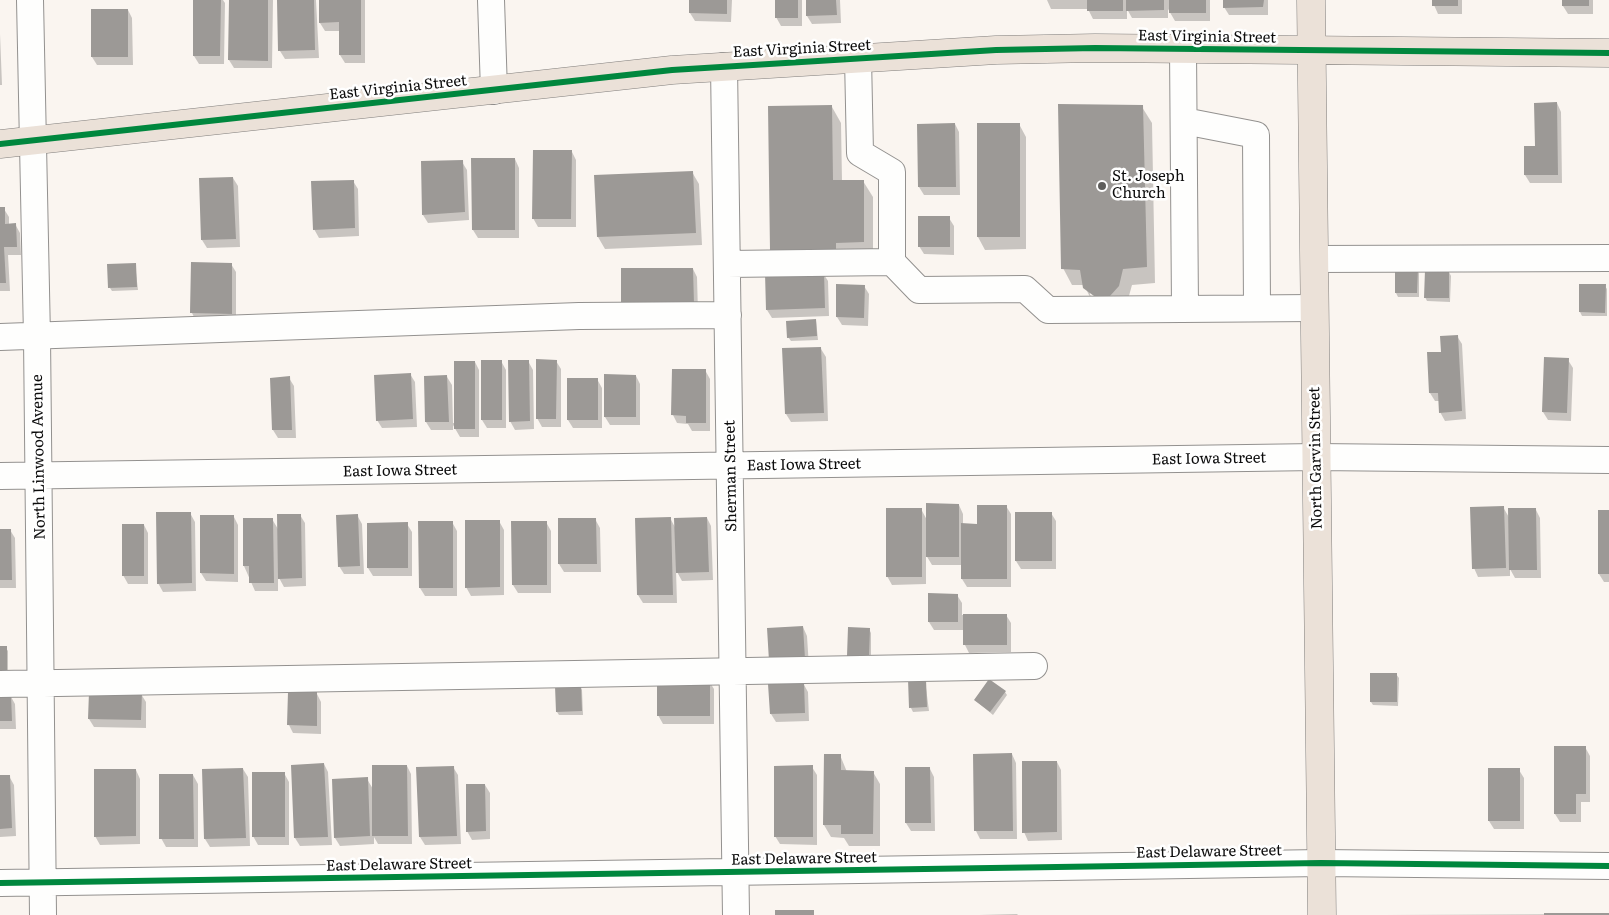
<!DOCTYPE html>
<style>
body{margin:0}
canvas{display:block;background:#faf5f0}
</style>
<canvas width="1609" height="915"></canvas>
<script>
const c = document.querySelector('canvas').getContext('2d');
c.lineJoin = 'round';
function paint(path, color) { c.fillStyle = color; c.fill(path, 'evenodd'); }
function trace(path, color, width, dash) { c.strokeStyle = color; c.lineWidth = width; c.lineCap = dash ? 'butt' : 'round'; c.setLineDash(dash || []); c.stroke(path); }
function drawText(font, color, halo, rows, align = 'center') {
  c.font = font + ' Literata,serif'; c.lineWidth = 5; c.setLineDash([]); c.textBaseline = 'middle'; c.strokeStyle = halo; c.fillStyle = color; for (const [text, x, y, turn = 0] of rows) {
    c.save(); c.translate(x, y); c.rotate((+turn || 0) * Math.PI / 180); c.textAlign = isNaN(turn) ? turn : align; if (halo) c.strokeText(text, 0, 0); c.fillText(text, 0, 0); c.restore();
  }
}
const shadow = new Path2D(`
 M194,0H223L225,3L224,64H199L194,56Z
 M230,0H273L272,68H234L229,60Z
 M278,0H316L319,58L285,59L280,51Z
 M320,0H365V63H345L340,55V31H325L320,23Z
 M690,0H732L731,22L695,21L690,13Z
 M777,0H802V26H781L776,17Z
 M807,0H840L841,23L812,24L807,16Z
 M1047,0H1210V21H1175L1168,9V18H1132L1127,9V19H1093L1088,9H1051Z
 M1224,0H1268V15H1229L1224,7Z
 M1434,0H1462V14H1438L1434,5Z
 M1563,0H1593V14H1568L1563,6Z
 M128,10L132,18L133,65H97L92,57Z
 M0,34L2,85H0Z
 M1557,103L1561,112L1562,183H1530L1525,175V147H1536Z
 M832,107L841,123L842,181H863L873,197V258L780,267Z
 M1142,107L1152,123L1155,283L1132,285L1127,303L1094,305L1084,285H1072L1063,268ZM1090,292L1100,299L1099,301L1090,295Z
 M955,124L959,132L960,195H924L919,187Z
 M978,124H1019L1026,137V249L985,250L978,237Z
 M572,152L576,160V227H538L533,218Z
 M515,159L519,168V238H478L473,230Z
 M462,162L467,170L469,220L428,223L423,215Z
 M692,172L699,184L702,245L605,249L598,237Z
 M233,178L238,186L240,247L207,248L202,240Z
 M353,181L358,189L359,236L319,238L314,229Z
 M0,209H4L9,217V225L15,224L20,233L21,255H8L10,291H0Z
 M949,218L954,226V255L924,254L919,246Z
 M192,263L231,264L236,272V322L196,321L192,313Z
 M135,264L138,290L112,291L110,288Z
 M693,269L697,277L698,312L622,304Z
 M1396,269L1417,270L1419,273V297H1398L1396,293Z
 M1449,272L1451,276L1450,302L1427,301L1425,297Z
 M823,273L828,281L829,316L772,318L767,310Z
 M837,286H864L869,294L868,326L842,325L837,317Z
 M1605,286L1607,289V316H1582L1580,312Z
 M816,320L818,340L791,341L788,337Z
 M1457,336L1462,344L1466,419L1445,421L1440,412V401H1435L1430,393L1442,353Z
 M821,349L826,357L828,421L791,422L786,414Z
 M1568,360L1573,368L1571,421L1548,420L1543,412Z
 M501,361L506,370V428H487L482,420Z
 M528,361L533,370L534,429L515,430L510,421Z
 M556,361L561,369V427H542L537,418Z
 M475,362L479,370V437H460L453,425V430H431L426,422L425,377H447L452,385L453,423H455Z
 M705,370L710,379V431H692L688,424L677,423L673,415Z
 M410,374L415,382L417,427L382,428L377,420Z
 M605,376H636L640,384V425H610L605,417Z
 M289,378L294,386L296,438H278L273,430L271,379Z
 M597,379L602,388V428H573L568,420Z
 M959,505L963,514V525H978L1006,506L1011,514V587H967L962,579V565H932L926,555V584L892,585L887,576L921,509L927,520Z
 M1503,507L1510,519L1536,510L1540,518L1541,578H1515L1510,569V576L1478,577L1474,568Z
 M1609,511V582H1604L1599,574Z
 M190,513L195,522L196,591L163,592L158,583Z
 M1051,513L1056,521V569H1021L1016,561Z
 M300,515L305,523L306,586L284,587L278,576V591H255L244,566L272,519L278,529Z
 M357,515L362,524L364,574H344L339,566Z
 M201,516L234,517L238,525V582L206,581L201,573Z
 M670,518L676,529L707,518L711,526L713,580L682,581L676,570L677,603H643L638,595L637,520Z
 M595,519L600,528L601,572H564L559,564Z
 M499,521L504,530V595L471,596L466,587Z
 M420,522H452L457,531V596H425L420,588Z
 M546,522L551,531V593H518L513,585Z
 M407,524L412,532V576H373L368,568Z
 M144,525L148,533V584H128L123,575Z
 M0,530H10L15,538L16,588H0Z
 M957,595L962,603V615H1006L1011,623V652L969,653L965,645L964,630H934L929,622Z
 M803,627L807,636L809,667L770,661Z
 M869,629L871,633V660H851L849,656Z
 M0,648H6L8,651V677Z
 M1396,674L1399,678L1398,706L1373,705L1371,702Z
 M925,680L929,711L913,712L911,708Z
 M709,681L714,689V724H663L658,715Z
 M803,683L808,692L809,721L776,722L771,714Z
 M580,686L582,690L583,715H559L557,712Z
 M1005,692L1007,695L993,715L975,700Z
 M141,694L146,702V728L94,727L89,719Z
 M317,694L321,702V734L293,733L289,725Z
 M10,695L15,704L16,729H0V696Z
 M1555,747H1585L1590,756V802H1581V822H1560L1555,814Z
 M1012,754L1016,763L1017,839H980L976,831Z
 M825,755H840L847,772H873L880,784V846H849L844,838L831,837L824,825Z
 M1057,762L1061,770L1062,840L1028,841L1024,832Z
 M324,764L328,772L332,845L300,846L295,838Z
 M407,766L411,774L412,844H378L374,837V844L340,846L335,838L367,779L373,789Z
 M453,767L458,775L461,844L425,845L420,837L417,769Z
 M812,767L817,775V845L780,844L775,836Z
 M243,769L248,777L250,846L210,847L205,839Z
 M906,769H930L934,777L935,831H911L906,823Z
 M136,770L140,779V844L100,845L95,836Z
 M1489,770H1519L1524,778V829H1494L1489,821Z
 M284,773L289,782V845H258L253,836Z
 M193,775L198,784V847H166L161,838Z
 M9,776L14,785L16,836L0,837V777Z
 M485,785L490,793V839L472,840L467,831Z
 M1017,914L1018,915H979Z
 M1609,914V915H1384Z`);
const building = new Path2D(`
 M193,0H221L220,56H193Z
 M229,0H268V61L228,60Z
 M277,0H314L315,50L278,51Z
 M319,0H361V55H339V22L319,23Z
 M689,0H727V14L689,13Z
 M775,0H798V18H775Z
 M806,0H836L837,15L806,16Z
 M1087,0H1123V11H1087Z
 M1126,0H1164V10L1126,11Z
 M1169,0H1206V13H1169Z
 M1223,0H1264L1263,7L1223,8Z
 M1432,0H1458V6H1432Z
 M1562,0H1589V6H1562Z
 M91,9H128V57H91Z
 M1557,102L1558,175H1524V146H1535L1534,103Z
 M1058,104L1143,105L1147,267L1123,269L1119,286L1110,296H1094L1083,288L1080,270L1061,269Z
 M832,105L833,180H864V242L836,243V250L770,251L768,106Z
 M955,123L956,187H918L917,124Z
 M977,123H1020V237H977Z
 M533,150H572L571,219H532Z
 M471,158H515V230H472Z
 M463,160L465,212L422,215L421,161Z
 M693,171L696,233L597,237L594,175Z
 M233,177L236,239L201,240L199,178Z
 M354,180L355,228L313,230L311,181Z
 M0,207H5V224L16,223L17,247H4L6,283H0Z
 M918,216H950V247H918Z
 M191,262L232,263V314L190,313Z
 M136,263L137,287L108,288L107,264Z
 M621,268H693L694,304H621Z
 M1395,268H1418L1417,293H1395Z
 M1425,270L1449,271V298H1424Z
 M824,271L825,308L766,310L765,273Z
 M836,284L865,285L864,318L836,317Z
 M1579,284H1606L1605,313L1579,312Z
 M816,319L817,336L787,338L786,321Z
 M1458,335L1462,411L1439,413L1438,393H1429L1427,352H1441L1440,336Z
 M821,347L824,413L785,414L782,348Z
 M1544,357L1569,358L1567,413L1542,412Z
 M536,359L557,360L556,419H536Z
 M481,360H502V420H481Z
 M508,360H529L530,421L509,422Z
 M454,361H475V429H454Z
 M672,369H706V423H686V416L671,415Z
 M411,373L413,419L376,421L374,375Z
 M604,374L636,375V417H604Z
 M447,375L449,422H425L424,376Z
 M290,376L292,430H272L270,378Z
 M567,378H598V420H567Z
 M926,503L959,504V557H926Z
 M977,505H1007V579H961V523L977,524Z
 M1504,506L1506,568L1472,569L1470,507Z
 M886,508H922V577H886Z
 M1508,508H1536L1537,570H1509Z
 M1598,510H1609V574H1598Z
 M156,512H191L192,583L157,584Z
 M1015,512H1052V561H1015Z
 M277,514H301L302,578L278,579Z
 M358,514L360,566L338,567L336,515Z
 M200,515H234V574L200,573Z
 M671,517L673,595H637L635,518Z
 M707,517L709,572L676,573L674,518Z
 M243,518H273L274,583H249V566H243Z
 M558,518H596L597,564H558Z
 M465,520H500V587L465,588Z
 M418,521H453V588H419Z
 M511,521H547V585H512Z
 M408,522V568H367V523Z
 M122,524H144V576H122Z
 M0,529H11L12,580H0Z
 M928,593L958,594V622H928Z
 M963,614H1007V645H963Z
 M803,626L805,659L769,661L767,628Z
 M848,627L870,628L869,657L847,656Z
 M0,646H7V674H0Z
 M1370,673H1397V702H1370Z
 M908,679H926L927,707L909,708Z
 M989,679L1006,691L990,712L974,700Z
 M657,680H710V716H657Z
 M804,682L805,713L770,714L768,684Z
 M581,685L582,711L556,712L555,686Z
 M89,692H142L141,720L88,719Z
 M288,692H317V726L287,725Z
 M11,694L12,721H0V695Z
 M1554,746H1586V794H1576V814H1554Z
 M1012,753L1013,831H974L973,754Z
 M824,754H841V770L874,771L873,834H841V825H823Z
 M1022,761H1057V832L1022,833Z
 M324,763L328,837L294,838L291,765Z
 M372,765H407L408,836H372Z
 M813,765V837H774V766Z
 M454,766L457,836L419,837L416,767Z
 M905,767H930L931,823H905Z
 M243,768L246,838L204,839L202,769Z
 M1488,768H1520V821H1488Z
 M94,769H136V836L94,837Z
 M252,772H285V837H252Z
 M159,774H193L194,839H159Z
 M0,775H10L12,828L0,829Z
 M368,777L370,836L334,838L332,779Z
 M466,784H485L486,831L466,832Z
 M775,910H814V915H775Z
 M1544,913H1609V915H1544Z`);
const minor = new Path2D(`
 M30,0L37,337L43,915
 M491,0L494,91
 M1183,49L1185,309
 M858,58L860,153L892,172V262
 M724,66L736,915
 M1184,121L1256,135L1257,308
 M1314,259L1609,258
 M727,264L892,262L919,290L1025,289L1048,310L1314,308
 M0,337L579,316L728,315
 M0,476L1316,457L1609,460
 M0,684L1034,666
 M0,883L1321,863L1609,866`);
const major = new Path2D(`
 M1311,0L1322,915
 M0,144L672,70L996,50L1095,48L1609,53`);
const cycleway = new Path2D(`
 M0,144L672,70L996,50L1095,48L1609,53
 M0,883L1321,863L1609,866`);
const markers = [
 [1102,186,5,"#5f5e5c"]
];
const streetNames = [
 ["East Virginia Street",1207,37,1],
 ["East Virginia Street",802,49,-3],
 ["East Virginia Street",398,88,-6],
 ["North Linwood Avenue",39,457,-91],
 ["North Garvin Street",1316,458,-91],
 ["East Iowa Street",1209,459,-1],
 ["East Iowa Street",804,465,-1],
 ["East Iowa Street",400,471,-1],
 ["Sherman Street",731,476,-91],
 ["East Delaware Street",1209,852,-1],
 ["East Delaware Street",804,859,-1],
 ["East Delaware Street",399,865,-1]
];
const poiNames = [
 ["St. Joseph",1112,177],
 ["Church",1112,194]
];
paint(shadow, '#0003');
paint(building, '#9c9996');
trace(minor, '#93918f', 28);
trace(major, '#807e7c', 29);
trace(minor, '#fefefd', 26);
trace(major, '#ebe1d8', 28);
trace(cycleway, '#00873e', 6);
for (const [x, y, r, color] of markers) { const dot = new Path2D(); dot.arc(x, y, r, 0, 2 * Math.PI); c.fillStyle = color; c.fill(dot); trace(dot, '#fff', 2); }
drawText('15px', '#0c0c0c', '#fff', streetNames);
drawText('15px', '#0c0c0c', '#fff', poiNames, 'left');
</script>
